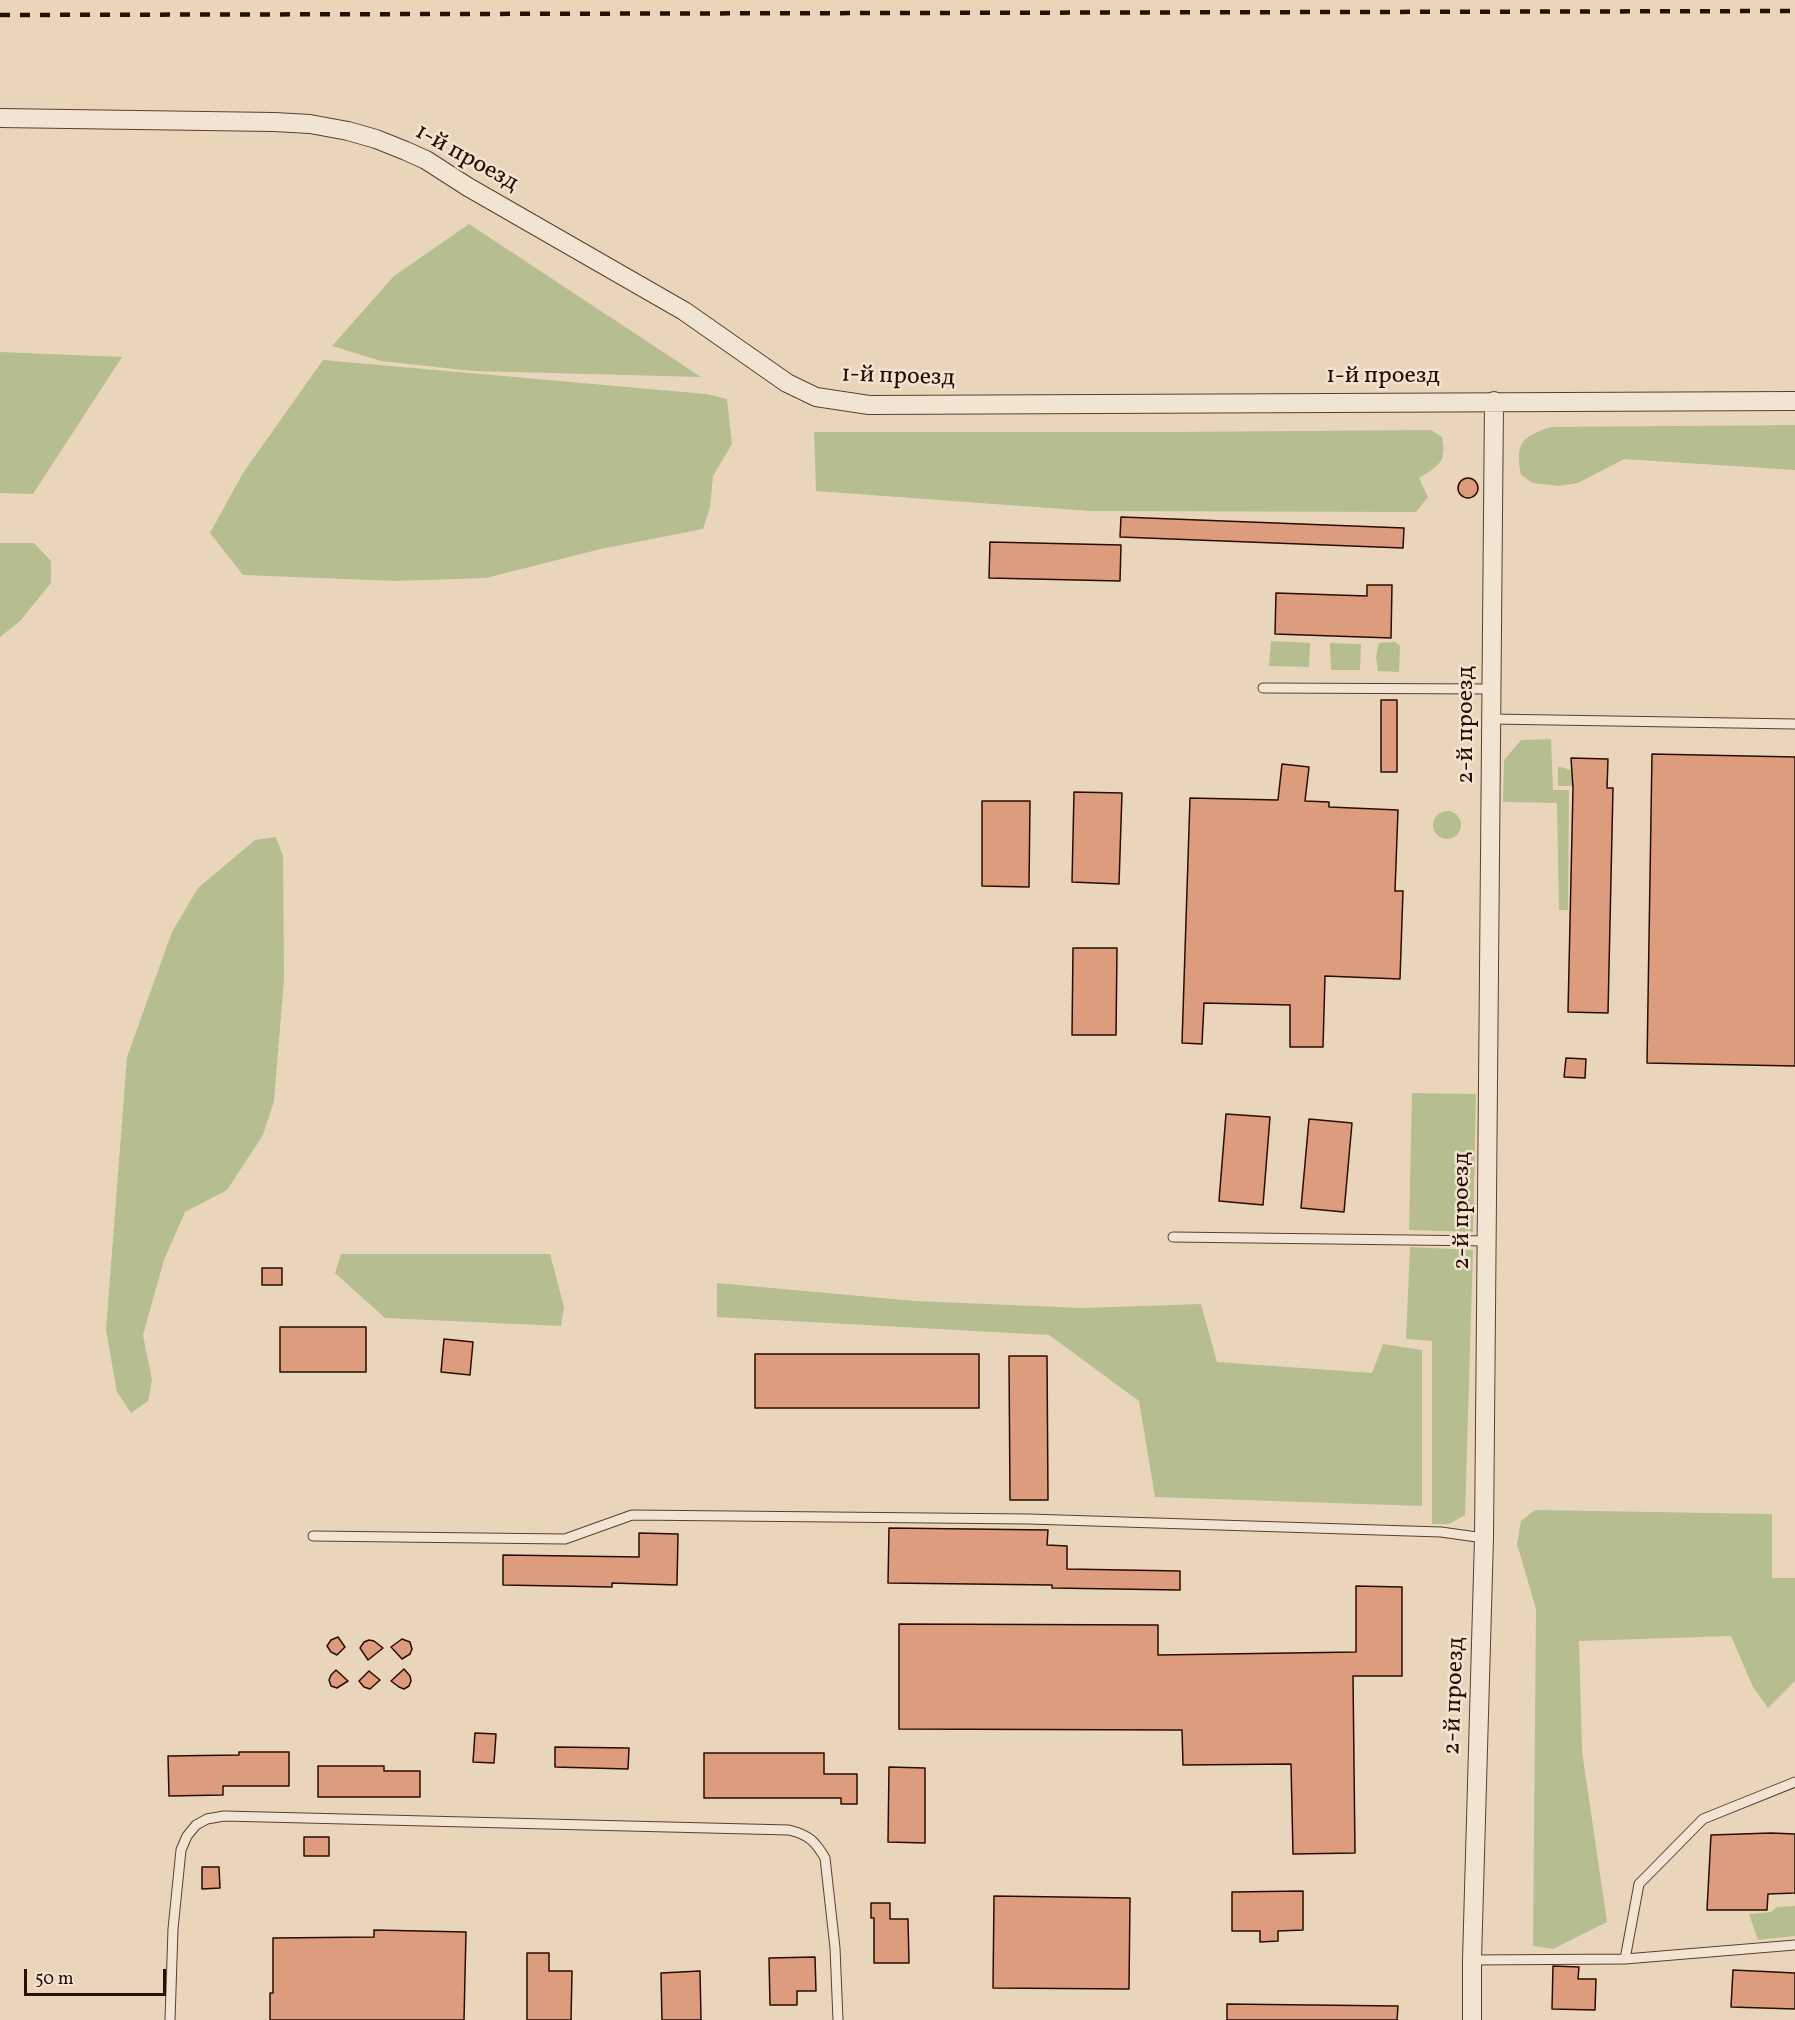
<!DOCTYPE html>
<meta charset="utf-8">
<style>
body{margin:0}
#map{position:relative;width:1795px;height:2020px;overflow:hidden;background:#e9d6ba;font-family:Vollkorn,serif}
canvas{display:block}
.scale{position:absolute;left:24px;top:1969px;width:142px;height:27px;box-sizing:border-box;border:3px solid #2a0d00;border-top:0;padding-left:8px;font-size:18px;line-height:21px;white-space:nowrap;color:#2a0d00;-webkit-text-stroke:4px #f1e4d2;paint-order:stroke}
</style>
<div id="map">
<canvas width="1795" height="2020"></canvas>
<div class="scale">50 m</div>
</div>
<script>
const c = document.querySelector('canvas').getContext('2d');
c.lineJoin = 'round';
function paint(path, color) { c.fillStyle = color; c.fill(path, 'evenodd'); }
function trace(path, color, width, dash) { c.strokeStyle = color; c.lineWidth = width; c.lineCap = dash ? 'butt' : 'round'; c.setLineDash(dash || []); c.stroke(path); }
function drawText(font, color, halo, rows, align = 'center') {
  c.font = font + ' Vollkorn,serif'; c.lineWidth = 5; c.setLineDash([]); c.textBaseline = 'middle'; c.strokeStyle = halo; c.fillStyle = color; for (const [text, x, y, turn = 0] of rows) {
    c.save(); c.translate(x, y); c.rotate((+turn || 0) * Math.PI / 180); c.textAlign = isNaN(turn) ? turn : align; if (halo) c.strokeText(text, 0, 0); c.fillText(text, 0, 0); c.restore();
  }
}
const green = new Path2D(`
 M469,224L701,377L473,371L381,361L332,346L394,276Z
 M0,352L122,357L33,494L0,493Z
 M323,360L706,394L727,399L732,444L713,476L710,507L703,529L601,549L486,578L396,581L243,575L210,533L243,473Z
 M1795,425V470L1624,459L1578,483L1558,486L1533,483L1521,475C1515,443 1521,437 1551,427Z
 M1431,430L1442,437C1447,462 1439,466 1419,478L1428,497L1416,512L1090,511L816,491L814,432H1168Z
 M0,543H34L51,561V583L20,621L0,637Z
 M1271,641L1310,643L1309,667L1269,666Z
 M1395,642L1400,646L1399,672L1378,671L1376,657L1379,643Z
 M1330,643L1361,644L1360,670H1331Z
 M1551,739L1553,790H1569L1568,910H1559L1557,803L1503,802L1504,760L1521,740Z
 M1558,767C1569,767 1591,780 1603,785L1558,786Z
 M1433 825a14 14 0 1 1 28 0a14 14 0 1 1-28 0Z
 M276,837L283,856L284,979L274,1101L263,1135L227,1190L185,1212L164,1260L143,1335L152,1380L148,1401L131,1413L117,1392L106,1330L127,1057L172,932L198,888L255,840Z
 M1412,1093L1476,1094L1473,1232L1409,1230Z
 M1410,1247L1473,1250L1465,1515L1449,1524H1432V1341L1406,1339Z
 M341,1254H550L564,1307L561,1326L385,1318L335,1273Z
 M717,1283L915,1301L1082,1308L1201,1304L1217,1362L1372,1373L1383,1344L1422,1350V1506L1155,1497L1139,1401L1049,1335L717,1317Z
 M1535,1510L1772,1514V1578H1795V1681L1768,1708L1753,1687L1731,1636L1579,1641L1582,1751L1607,1922L1553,1949L1533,1946L1536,1609L1517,1544L1521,1521Z
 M1795,1906V1936L1758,1940L1749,1914L1771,1912L1777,1907Z`);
const building = new Path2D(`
 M1458 488a10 10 0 1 1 20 0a10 10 0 1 1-20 0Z
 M1121,517L1404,528L1403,548L1120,537Z
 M990,542L1121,545L1120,581L989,578Z
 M1367,585H1392L1391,638L1275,634L1276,593L1367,596Z
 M1381,700H1397V772H1381Z
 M1652,754L1795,757V1066L1647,1063Z
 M1571,758L1608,759L1607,788H1613L1608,1013L1568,1012L1573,788Z
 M1282,764L1309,767L1305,801L1329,802V807L1398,810L1395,891H1403L1400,979L1325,976L1323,1047H1290V1005L1204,1003L1202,1044L1182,1043L1190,798L1278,800Z
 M1074,792L1122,793L1119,884L1072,882Z
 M982,801H1030L1029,887L982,886Z
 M1073,948H1117L1116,1035H1072Z
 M1566,1058L1586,1059L1585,1078L1564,1077Z
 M1226,1114L1270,1117L1263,1205L1219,1201Z
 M1309,1119L1352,1123L1344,1212L1301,1208Z
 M262,1268H282V1285H262Z
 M280,1327H366V1372H280Z
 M444,1339L473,1342L470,1375L441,1372Z
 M755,1354H979V1408H755Z
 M1009,1356H1047L1048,1500H1010Z
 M889,1528L1048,1530L1047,1545L1067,1546V1569L1180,1571V1590L1052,1588V1585L888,1583Z
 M639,1533L678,1534L677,1585L612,1583V1587L503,1585V1555L639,1557Z
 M1356,1586L1402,1587V1676H1353L1355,1853L1293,1854L1291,1764L1183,1765L1182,1730L899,1729V1624L1158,1625V1655L1356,1652Z
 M338,1637L345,1647L337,1655L331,1652L327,1646L331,1640Z
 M402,1639L410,1642L412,1649L410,1654L402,1659L391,1647Z
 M369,1640L374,1641L383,1648L368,1660L360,1648L364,1642Z
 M404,1669L410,1676L411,1681L409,1686L404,1689L399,1687L391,1681Z
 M336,1670L348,1681L337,1688L331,1686L329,1680L331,1675Z
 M369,1671L380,1680L370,1689L364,1687L359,1681Z
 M475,1733L496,1734L494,1763L473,1762Z
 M555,1747L629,1748L628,1769L555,1767Z
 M239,1752H289V1786H223V1795L169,1796L168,1756L239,1755Z
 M704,1753H824V1774H857V1804H841V1798H704Z
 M318,1766H384V1771H420V1797H318Z
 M889,1767L925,1768V1843L888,1842Z
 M1771,1833L1795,1834V1893L1768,1894L1767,1910H1707L1711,1835Z
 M304,1837H329V1856H304Z
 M202,1867H219L220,1888L202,1889Z
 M1303,1891V1930L1278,1931V1941L1260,1942V1931H1232V1892Z
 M994,1896L1130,1898L1129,1989L993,1988Z
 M871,1903H890V1919H908L909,1963H874V1918H871Z
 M374,1930L466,1932L464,2020H270V1993H273V1938L374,1937Z
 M527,1953H549V1971H572L571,2020H527Z
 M815,1957L816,1991H797V2005H770L769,1958Z
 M1553,1966L1579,1967L1578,1979H1596L1595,2010L1552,2009Z
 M1733,1970L1795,1973V2009L1731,2007Z
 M700,1971L701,2020H662L661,1973Z
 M1227,2004L1398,2006L1397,2020H1227Z`);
const service = new Path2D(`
 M1263,688L1492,689
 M1492,719L1795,724
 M1173,1237L1488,1241
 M313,1536L565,1539L632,1515L1029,1519L1441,1532L1484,1538
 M1625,1959L1639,1884L1703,1819L1795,1782
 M1472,1960L1625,1959L1795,1945
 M170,2020L173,1929L181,1850L187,1836L196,1825L207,1819L224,1816L789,1830C809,1835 815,1841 825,1858L835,1948L838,2020`);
const minor = new Path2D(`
 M0,118L274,122L310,124L348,131L376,139L406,151L426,160L468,187L684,311L787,383L816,397L869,405L1795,401
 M1472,2020V1960L1484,1538L1494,401`);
const rail = new Path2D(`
 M0,15L1795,11`);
const streetNames = [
 ["1-й проезд",466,159,29],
 ["1-й проезд",898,378,2],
 ["1-й проезд",1383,378],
 ["2-й проезд",1468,725,-90],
 ["2-й проезд",1464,1211,-90],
 ["2-й проезд",1456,1696,-88]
];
paint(green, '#b6be90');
paint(building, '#de9c7e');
trace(building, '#2a0d00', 1.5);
trace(service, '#5a3f2e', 11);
trace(minor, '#5a3f2e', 20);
trace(service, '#f1e4d2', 9);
trace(minor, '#f1e4d2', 18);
trace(rail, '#2a0d00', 4.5, [10, 10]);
drawText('24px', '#2a0d00', '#f1e4d2', streetNames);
</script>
